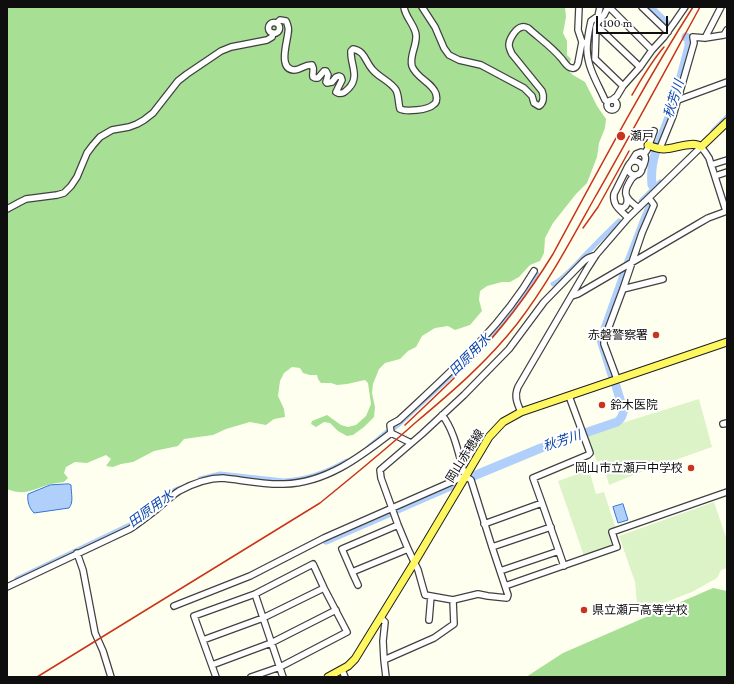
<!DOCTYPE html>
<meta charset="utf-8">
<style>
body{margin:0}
#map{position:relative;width:734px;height:684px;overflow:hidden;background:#ffffef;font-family:"Crimson Pro",serif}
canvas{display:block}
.frame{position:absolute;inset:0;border:8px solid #0e0e0e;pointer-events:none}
.scale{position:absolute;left:596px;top:16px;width:72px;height:18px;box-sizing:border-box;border:2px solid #0e0e0e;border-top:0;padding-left:5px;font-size:12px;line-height:14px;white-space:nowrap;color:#0e0e0e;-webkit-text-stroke:3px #fff;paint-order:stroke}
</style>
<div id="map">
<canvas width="734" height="684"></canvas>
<div class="frame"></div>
<div class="scale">100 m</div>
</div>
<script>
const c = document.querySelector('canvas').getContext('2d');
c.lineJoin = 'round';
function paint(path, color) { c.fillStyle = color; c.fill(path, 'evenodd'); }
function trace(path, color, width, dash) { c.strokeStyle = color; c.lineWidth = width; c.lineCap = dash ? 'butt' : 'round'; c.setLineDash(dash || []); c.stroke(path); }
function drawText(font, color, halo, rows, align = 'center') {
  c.font = font + ' "Crimson Pro","Noto Sans JP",serif'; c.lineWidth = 4; c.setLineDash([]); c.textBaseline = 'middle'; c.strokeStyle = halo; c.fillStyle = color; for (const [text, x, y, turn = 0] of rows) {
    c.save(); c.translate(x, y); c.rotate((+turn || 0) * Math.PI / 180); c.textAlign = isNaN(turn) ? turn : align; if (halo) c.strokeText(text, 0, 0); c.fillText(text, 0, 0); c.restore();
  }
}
const forest = new Path2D(`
 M7,7H565L566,17L563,33L567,41V55L571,59L567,69L573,75L585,82L597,106L606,119L605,128L599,143L597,157L587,183L576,194L553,223L545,238L544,253L540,261L530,265L519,277L510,282H502L487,286L480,291L479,300L482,311L470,325L455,330L448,326L435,328L422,336L416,347L408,351L400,359L385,363L379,369L373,384L372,393L375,407L374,417L364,427L353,435L347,436L338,431L330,423L324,422L316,427L311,424L312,421L327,415L341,425L348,427L356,425L366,416L371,404L368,383L365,380L347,384L337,385L331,383H321L318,379L317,375H310L303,373L300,368L292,367L284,373L280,381L278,396L284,409L285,417L274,419L266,425L250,422L226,429L213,435L184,439L178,446L154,451L133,462L121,464L113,467L106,466L111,459L106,455L87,463L75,462L66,467L64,473L68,478L64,482C59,483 53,483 48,485C31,490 25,496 7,489Z
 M713,588L727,591V677H526L563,653Z`);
const pitch = new Path2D(`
 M699,399L712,447L641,472L609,485L602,460L597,462L587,434Z
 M589,470L596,494L604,492L616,529L608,532L612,546L584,556L558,481Z
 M714,502L727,540V568L721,570L717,578L692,592L640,612L637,603L635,582L619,536Z`);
const water = new Path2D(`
 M69,484L71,485C71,493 74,502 69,508L34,513C29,508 27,501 28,494L50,485Z
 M623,504L628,520L618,523L613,507Z`);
const canal = new Path2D(`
 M713,131L727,117
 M641,201L660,182
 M553,284C564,280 582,257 592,248C600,239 610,230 619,221
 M394,428L400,423C428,397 456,372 483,345C503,323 520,299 537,274
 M369,447L387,432
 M200,479L220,474L284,481C307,480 328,472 347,461
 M17,579L138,521L171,492L180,488`);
const river = new Path2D(`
 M649,7L668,26
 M652,185C649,158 661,141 669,117C677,94 683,69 689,46V39L686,37
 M612,375L601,340L629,261L645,219L651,205
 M471,477L541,448L617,422C621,419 624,414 623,409L616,386
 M326,540L457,483`);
const minor = new Path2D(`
 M422,7L435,27L444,48L449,55L459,60L481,65L524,88L532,96L534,103L539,106C544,103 544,96 542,91L512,54C511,52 509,48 509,45C509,39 516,28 522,27C524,26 526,27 528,28C539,38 552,47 561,58C564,61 567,68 572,68C576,69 577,66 578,63L582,42L587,43
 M579,7L578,30L582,42
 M600,7L598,16L591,21C589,30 587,40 587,49C587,67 598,84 605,100L608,102
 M608,7L604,15L598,22L596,27L595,59L623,86
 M608,7L611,9L652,50
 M642,7L668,32
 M268.5 28a5.5 5.5 0 1 1 11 0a5.5 5.5 0 1 1-11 0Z
 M277,23L280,20L286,21C288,25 289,29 288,33C287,43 278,69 294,70C301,70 305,64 312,65C315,70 312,72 313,77L315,78H318L324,71H326L328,75L326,82L327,83L332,82L336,77L339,76L341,77L342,80L336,92L338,93C343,94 345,92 349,88C360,76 350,64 351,51L353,49C365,51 365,61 372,69C378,77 390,81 396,90C399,96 398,102 400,109C406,112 428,110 433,105C437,103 437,98 436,94C433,83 416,78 412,66C409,56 417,46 416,35C415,25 405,17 404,7
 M596,27L599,28L640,67
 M705,38L721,7
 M607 105a5 5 0 1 1 10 0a5 5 0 1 1-10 0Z
 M612,100L617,96L623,86L640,67L652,50L664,37L674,23L685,7
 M678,100L727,82
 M660,148L673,116L694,43L693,37L705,38L724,35L727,30
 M644,154L647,150L654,131
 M628 168a7 7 0 1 1 14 0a7 7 0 1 1-14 0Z
 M631,162L636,154L641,152C648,156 645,161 643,167
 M711,165L727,160
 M628,166L614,194C612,206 621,210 628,218
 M636,175C632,177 631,179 629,183C621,196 629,200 638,208
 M715,176L727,172
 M618,207L623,208C627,206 628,203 627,198
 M7,209L20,202L26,199L57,195L64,193L71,186L77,177L87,153L93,145L100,137L112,130L129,127L137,124L144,120L153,113L178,81L187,74L221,51L231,47L267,40L272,37L273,33
 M623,289L663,279
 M572,296L578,294L696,225L708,218L727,211
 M617,379L604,344V340L623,289L642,233L654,205L649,198
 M521,412C517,403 514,396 518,387L587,269L596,255L628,218L701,147L705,152L709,158L725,208L727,211
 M723,424L727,423
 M391,433L390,425L399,420C448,374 500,329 534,271
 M391,433L411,443
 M542,503L533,478L588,455L590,453L569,396
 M484,524L542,503L564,566
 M398,525L342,549L352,572L408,549
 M492,547L551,527
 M77,553L83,570L95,633L103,651L111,677
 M500,571L559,551
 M352,572L358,585
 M505,586L617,547L612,532L727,492
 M7,587L130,529C139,523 148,516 157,509C164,503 171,496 179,491C192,484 208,478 223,478C242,480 265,485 284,484C326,483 360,457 391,433
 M255,594L283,677
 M453,600L425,595L418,570L408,549L398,525L381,478L380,470L422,434L464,395L509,349L544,302L584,261L588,258L596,255
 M174,606L250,576L324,538L465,476
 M381,618L385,622L383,641L384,660L434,638L454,624L453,600L478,594L488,596L507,598L508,595L492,547L471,480L465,476C459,457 455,431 442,415
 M429,620L431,596
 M203,640L263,618L324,588
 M384,660L386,677
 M212,665L271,643L336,610
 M342,670L345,677
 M216,677L194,616L255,594L313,564L324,588L347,632L280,667L251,677`);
const major = new Path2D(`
 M648,145C653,147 659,149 664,149C674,149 694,140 701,147L727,122
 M328,677L348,666L355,659L414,563L489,437L503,422L521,412L727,342`);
const rail = new Path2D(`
 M632,95C642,78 651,62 664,47
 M583,228L598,207L629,151
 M405,425C427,404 450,383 471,361C503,328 529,293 553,254C598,171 642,87 693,7
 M37,677L320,503C352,477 384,451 415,423C452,392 487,362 517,324C547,285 570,242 594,199C630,136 665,71 700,7`);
const markers = [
 [621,136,5,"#c9351c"],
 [656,335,4,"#c9351c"],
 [602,405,4,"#c9351c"],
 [691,468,4,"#c9351c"],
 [584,610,4,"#c9351c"]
];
const poiNames = [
 ["瀬戸",630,136],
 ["赤磐警察署",648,335,"right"],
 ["鈴木医院",610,405],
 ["岡山市立瀬戸中学校",683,468,"right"],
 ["県立瀬戸高等学校",592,610]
];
const streetNames = [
 ["岡山赤穂線",465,456,-58]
];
const waterNames = [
 ["秋芳川",674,99,-73],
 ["田原用水",470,355,-45],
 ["秋芳川",562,441,-19],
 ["田原用水",151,509,-36]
];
paint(forest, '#a7df94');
paint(pitch, '#dcf3c8');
paint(water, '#b0d0fb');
trace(water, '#3174d7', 1);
trace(canal, '#b0d0fb', 5);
trace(river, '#b0d0fb', 9);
trace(minor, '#414141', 8);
trace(major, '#1f1f1f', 9);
trace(minor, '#fff', 5.5);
trace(major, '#fff75f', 7);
trace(rail, '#c9351c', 1.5);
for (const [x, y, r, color] of markers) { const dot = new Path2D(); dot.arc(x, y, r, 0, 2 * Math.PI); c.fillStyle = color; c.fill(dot); trace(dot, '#fff', 1.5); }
drawText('12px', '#0e0e0e', '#fff', poiNames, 'left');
drawText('12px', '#0e0e0e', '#fff', streetNames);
drawText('italic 13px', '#0e47a9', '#fff', waterNames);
</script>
